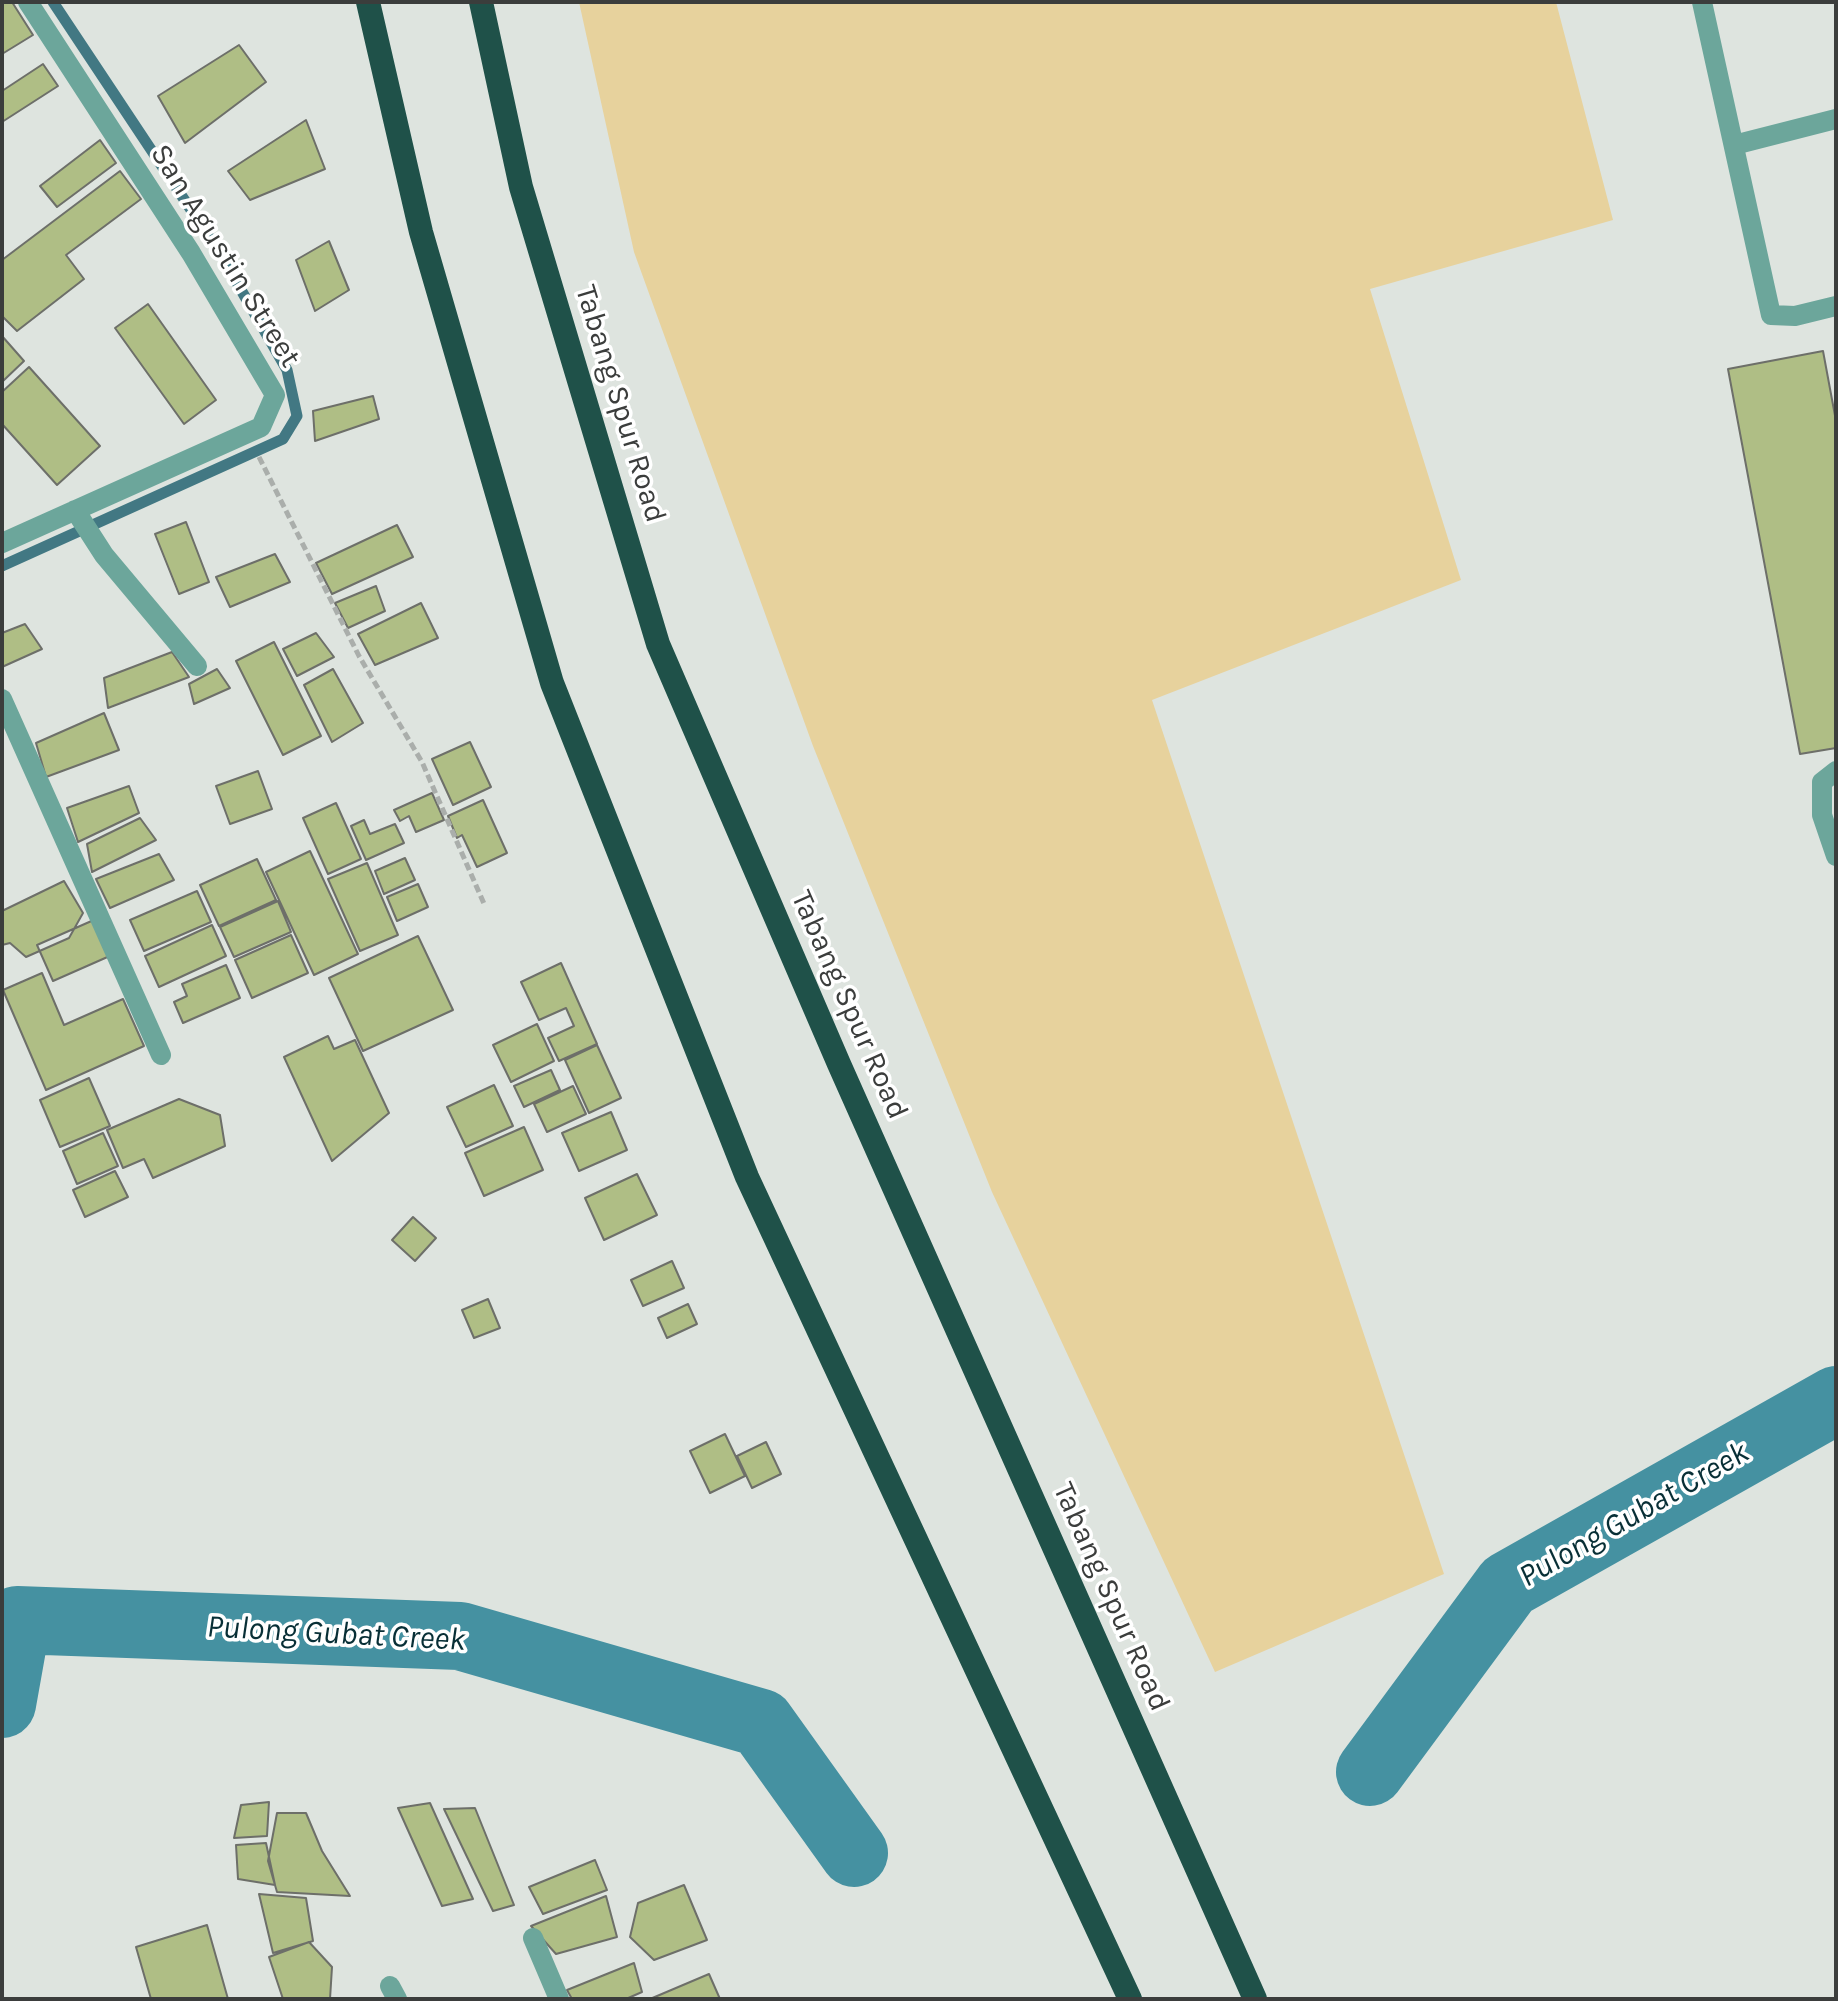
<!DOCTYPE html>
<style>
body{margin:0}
#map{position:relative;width:1838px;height:2001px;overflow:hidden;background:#dee4df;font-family:Karla,sans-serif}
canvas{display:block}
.frame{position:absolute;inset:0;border:4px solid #3b3d3c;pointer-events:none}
</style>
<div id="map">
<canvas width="1838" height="2001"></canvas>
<div class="frame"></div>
</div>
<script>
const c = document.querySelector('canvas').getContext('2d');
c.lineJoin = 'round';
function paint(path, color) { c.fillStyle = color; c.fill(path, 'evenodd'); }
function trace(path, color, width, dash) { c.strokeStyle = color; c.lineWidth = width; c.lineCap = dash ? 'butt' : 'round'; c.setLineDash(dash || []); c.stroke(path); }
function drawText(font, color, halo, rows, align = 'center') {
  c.font = font + ' Karla,sans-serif'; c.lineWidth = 7; c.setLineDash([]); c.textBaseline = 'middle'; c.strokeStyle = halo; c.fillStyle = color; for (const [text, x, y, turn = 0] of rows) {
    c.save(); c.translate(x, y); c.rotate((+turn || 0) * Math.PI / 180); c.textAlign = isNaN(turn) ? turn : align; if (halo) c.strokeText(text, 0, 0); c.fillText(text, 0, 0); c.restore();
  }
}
const green = new Path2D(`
 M579,2H1556L1613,220L1370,289L1461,580L1152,700L1444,1574L1215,1672L992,1192L813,746L634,252Z`);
const stream = new Path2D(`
 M2,566L283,439L297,416L287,370L221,255L53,2`);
const river = new Path2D(`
 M2,1704L17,1620L460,1636L761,1723L854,1853
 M1370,1772L1508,1585L1836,1400`);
const building = new Path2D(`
 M2,2H12L33,35L2,54Z
 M239,45L266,82L185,143L158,96Z
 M43,64L58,86L2,122V91Z
 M306,120L325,169L250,200L228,171Z
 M100,140L116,163L57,207L40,186Z
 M120,171L141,199L66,255L84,279L17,331L2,316V260Z
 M329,241L349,290L315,311L296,260Z
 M148,304L216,400L184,424L115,328Z
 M2,336L24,361L2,382Z
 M1823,351L1836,421V748L1800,754L1728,369Z
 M29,367L100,446L57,485L2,424V392Z
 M373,396L379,419L315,441L313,411Z
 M186,522L209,582L179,594L155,534Z
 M397,525L413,557L332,594L316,563Z
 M275,554L290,582L230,607L216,577Z
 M376,586L385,611L348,628L335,603Z
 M421,603L438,638L375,665L358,634Z
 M25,624L42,649L2,667V633Z
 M316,633L334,657L297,676L283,649Z
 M274,642L321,736L283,755L236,661Z
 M172,652L189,677L108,708L104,678Z
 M217,669L230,688L194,704L189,684Z
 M333,669L363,723L332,742L304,685Z
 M104,713L119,750L46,777L36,743Z
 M470,742L491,787L453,805L432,759Z
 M258,771L272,809L230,824L216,786Z
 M129,786L139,813L78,842L67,808Z
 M432,793L444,820L416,832L409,816L400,821L394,810Z
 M483,800L507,853L477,867L462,835L457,838L448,816Z
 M336,803L361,859L328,874L303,818Z
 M140,818L156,840L92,872L87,844Z
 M364,820L370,834L395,824L404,843L366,860L351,826Z
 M310,851L358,954L314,975L266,872Z
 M159,854L174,880L110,908L96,879Z
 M405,858L415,880L384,894L375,871Z
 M257,859L276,900L219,926L200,885Z
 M367,863L398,935L360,951L328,879Z
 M64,881L83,913L69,938L26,957L10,943L2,945V911Z
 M418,884L428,907L397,921L387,897Z
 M197,891L211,922L144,951L130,920Z
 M278,901L291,932L234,957L220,927Z
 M96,919L112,955L53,981L37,945Z
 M212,925L226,956L159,987L145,956Z
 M291,935L308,973L252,998L235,960Z
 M418,936L453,1010L363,1051L329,978Z
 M561,963L597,1044L559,1061L548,1038L574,1026L566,1008L539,1020L521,982Z
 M226,965L240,998L183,1023L174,1002L187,996L182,984Z
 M42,973L64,1025L123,999L144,1046L46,1090L3,990Z
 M537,1024L554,1061L511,1082L493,1045Z
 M328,1036L334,1049L355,1040L389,1113L332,1161L284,1057Z
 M597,1045L621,1098L589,1113L565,1060Z
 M551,1070L560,1090L524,1107L514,1086Z
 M89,1078L110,1126L60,1147L40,1100Z
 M494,1085L513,1126L466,1147L447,1107Z
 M573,1086L586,1114L547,1132L534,1104Z
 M179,1099L220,1115L225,1146L153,1178L144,1159L123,1168L107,1130Z
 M611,1112L627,1150L579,1171L562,1133Z
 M524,1127L543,1170L484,1196L465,1153Z
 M103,1133L118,1166L77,1184L63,1151Z
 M115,1171L128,1197L85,1217L73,1190Z
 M637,1174L657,1215L604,1240L585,1198Z
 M413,1217L436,1238L415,1261L392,1240Z
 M672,1261L684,1288L643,1306L631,1280Z
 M488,1299L500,1328L474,1338L462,1310Z
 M688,1304L697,1324L667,1338L658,1318Z
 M725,1434L745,1476L710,1493L690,1451Z
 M766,1442L781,1474L752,1488L737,1456Z
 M269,1802L267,1836L234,1838L241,1805Z
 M430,1803L473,1899L442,1906L398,1808Z
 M475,1808L514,1905L493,1911L444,1809Z
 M277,1813H306L322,1851L350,1896L277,1892L268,1861Z
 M266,1843L275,1885L238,1879L236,1845Z
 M595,1860L607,1890L543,1914L529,1887Z
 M684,1885L707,1940L654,1960L630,1937L638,1903Z
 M259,1894L306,1898L313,1941L273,1953Z
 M606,1896L617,1937L556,1954L531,1926Z
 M207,1925L228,1999H151L136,1947Z
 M309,1942L332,1967L330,1999H283L269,1957Z
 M634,1963L642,1992L626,1999H572L567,1990Z
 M709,1974L720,1999H650Z`);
const path = new Path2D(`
 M259,457L359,656L422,762L485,906`);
const minor = new Path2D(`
 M1702,2L1771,315L1795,316L1836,306
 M1734,145L1836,119
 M75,510L104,555L197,666
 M2,543L261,427L275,395L191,253L28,2
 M2,699L161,1055
 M1836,771L1822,782V815L1836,856
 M533,1938L559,1999
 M390,1986L397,1999`);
const highway = new Path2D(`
 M368,2L421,232L552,683L747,1177L1130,1999
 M481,2L521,187L658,644L839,1064L1255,1999`);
const streetNames = [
 ["San Agustin Street",225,256,58],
 ["Tabang Spur Road",620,404,73],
 ["Tabang Spur Road",849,1005,66],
 ["Tabang Spur Road",1111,1597,66]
];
const waterNames = [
 ["Pulong Gubat Creek",1634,1515,-30],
 ["Pulong Gubat Creek",336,1634,3]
];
paint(green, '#e7d29d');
trace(stream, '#427883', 11);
trace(river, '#4591a1', 68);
paint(building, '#afbe85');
trace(building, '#6d6f69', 2);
trace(path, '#aaaeab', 5, [8, 4]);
trace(minor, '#6ca69b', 20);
trace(highway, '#1f5149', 24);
drawText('30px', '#3b3d3c', '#fff', streetNames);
drawText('italic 32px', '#082f36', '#fff', waterNames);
</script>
